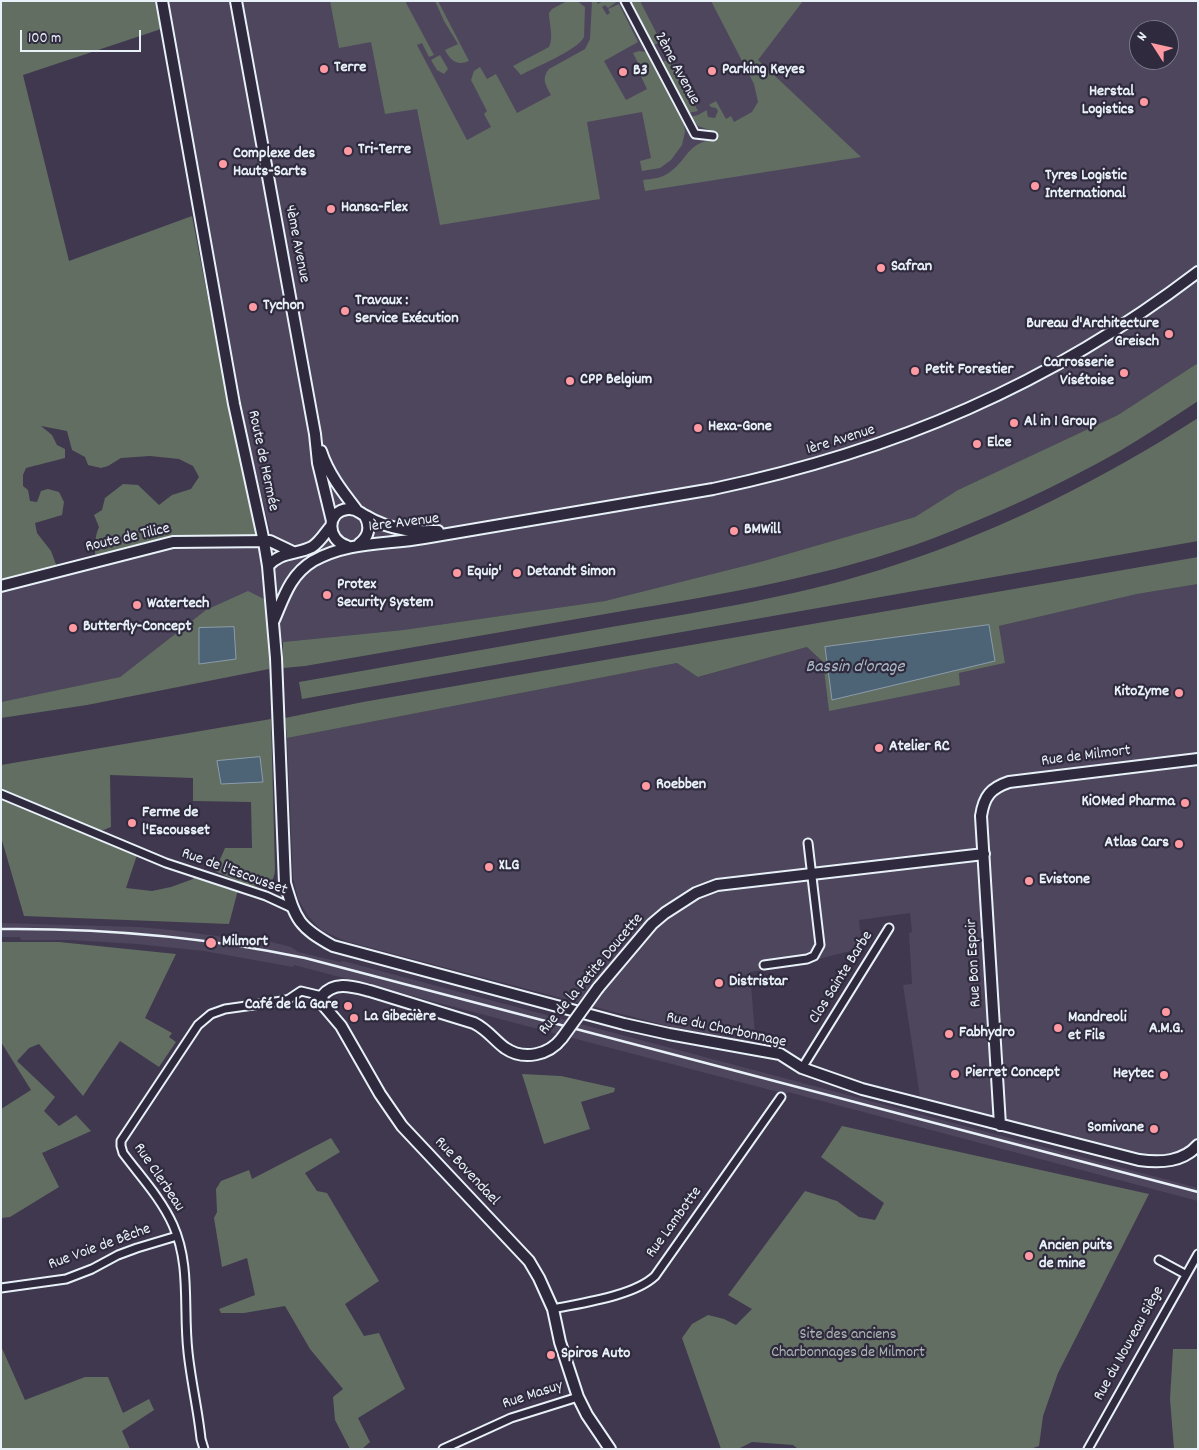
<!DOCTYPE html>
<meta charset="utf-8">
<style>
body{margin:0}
#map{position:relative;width:1199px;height:1450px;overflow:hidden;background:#40384e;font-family:Dekko,sans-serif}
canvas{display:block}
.frame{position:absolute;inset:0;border:2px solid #e8f1f8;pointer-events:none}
.north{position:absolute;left:1129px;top:20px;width:50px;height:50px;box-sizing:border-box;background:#2f2a3d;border:1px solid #797a88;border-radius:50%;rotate:305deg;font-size:14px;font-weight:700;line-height:20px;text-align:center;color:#e8f1f8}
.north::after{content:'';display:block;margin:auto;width:18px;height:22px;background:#ff9aa2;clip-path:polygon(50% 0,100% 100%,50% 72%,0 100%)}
.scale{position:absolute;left:20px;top:30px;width:121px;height:22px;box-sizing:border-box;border:2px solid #e8f1f8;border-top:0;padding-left:6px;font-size:15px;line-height:18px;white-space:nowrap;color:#e8f1f8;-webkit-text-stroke:4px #2f2a3d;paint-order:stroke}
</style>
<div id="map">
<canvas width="1199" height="1450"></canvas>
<div class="frame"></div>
<div class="north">N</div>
<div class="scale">100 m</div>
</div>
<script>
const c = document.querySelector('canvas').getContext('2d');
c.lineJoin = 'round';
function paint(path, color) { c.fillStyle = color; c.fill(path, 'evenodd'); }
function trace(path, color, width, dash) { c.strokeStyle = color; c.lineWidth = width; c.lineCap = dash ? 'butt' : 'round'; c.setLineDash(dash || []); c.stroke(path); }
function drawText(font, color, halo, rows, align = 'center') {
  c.font = font + ' Dekko,sans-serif'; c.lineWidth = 4.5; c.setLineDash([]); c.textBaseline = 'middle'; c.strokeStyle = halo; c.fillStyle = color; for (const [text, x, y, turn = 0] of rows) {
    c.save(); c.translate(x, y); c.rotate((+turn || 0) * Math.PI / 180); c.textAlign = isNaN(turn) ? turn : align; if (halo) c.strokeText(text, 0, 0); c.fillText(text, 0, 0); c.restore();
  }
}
const built = new Path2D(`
 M164,1H1198V363L1118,415L958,490L915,517L760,562L605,601L403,630L283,642L269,629L206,610L120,677L1,702V586L173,542L272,538L241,413ZM1139,30H1169V60H1139Z
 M1198,584V1156L1158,1162L921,1103L903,985L912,984L909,933L912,932L910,913L859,920L862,948L795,965L750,972L755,1035L753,1042L675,1028L345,941L321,930L308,916L298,899L293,878L287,738L677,663L699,677L807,647L823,662L829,710L960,684L959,673L1005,663L999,626L1137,594Z
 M1,923L138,927L172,930L246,940L247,937L255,938L291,947L298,952L340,962L343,961L1198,1188V1201L788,1092L786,1094L294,965L293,967L204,951L137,944L69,940H21L20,937H1Z`);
const green = new Path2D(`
 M1,1H155L161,29L23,75L69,261L192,216L229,408L259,528L256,535L245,541L173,542L109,558L95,554C96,542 94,539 99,527L94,515L102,510L105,498L123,484L138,485L159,505L172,495L191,489L199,477L193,466L179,459L150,456L121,458L108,466L101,468L88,465L85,457L72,450L67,431L41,426L52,435L57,445L65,449V458L26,468L23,475V486L28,490L30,501L37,502L41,491L48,489L59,492L64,502L62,515L35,523L37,533L51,551L57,567L1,580Z
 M330,1H405L434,55L429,57L422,43L417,45L467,140L491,127L484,114L487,111L471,80L474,71L480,67L487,79L496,74L517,113L551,95C546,85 541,79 549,69L585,49L590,39L592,1H596L598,4L603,1H618L608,8L605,5L602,7L607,15L610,13L608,9L619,4L638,42L604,61L626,100L647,89L636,66L639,65L633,53L639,51L646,52L684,125L685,132L682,145L671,160L660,168L642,171L640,161L651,158L642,112L587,122L600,199L440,225L417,109L385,114L371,42L339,48Z
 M435,1H438L469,61C457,66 451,61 445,50L458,44L444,21Z
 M567,1H577L585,7L584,37C578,50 535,67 521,75L513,66L549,47C554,37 549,24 549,13L552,9Z
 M631,1H640L661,42L654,45Z
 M711,1H803L758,60L861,157L645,191L643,180C653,179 662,178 670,172C687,160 688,142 713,140V131L698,126L690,117L698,115L707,110V113L708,117L715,118L718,111L716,108L711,107L709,105L716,101L726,119L731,116L734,122L752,112L758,102L754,84Z
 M440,55L448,69L444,74L437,70L431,60Z
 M670,58L698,111L688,113L662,64L663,62Z
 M1198,363V401C1172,418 1145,436 1118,452C1059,485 997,514 934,538C832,576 724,594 617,612C513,630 409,648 305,666L283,668V642L403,630L605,601L760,562L915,517L958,490L1118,415Z
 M1198,418V541L302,699L299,682C405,663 511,645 617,626C711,610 805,595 895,565C1002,530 1103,479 1198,418Z
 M1198,557V584L1137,594L999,626L1005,663L959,673L960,685L829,711L823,662L807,647L698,677L677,663L287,738L285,718L363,702Z
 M248,591L266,600L269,629V669L87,705L1,718V702L120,677L206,610Z
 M271,719L275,870C273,903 232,878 215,871L225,848H252L251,802L193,801V778L110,775L111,827L101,831L1,788V765Z
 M1,798L137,855L126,888L152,891L171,887L193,879L194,875L238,890L229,924L24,916L1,837Z
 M1,942H59L176,954L145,1018L172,1033L169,1037L176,1042L159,1067L120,1041L83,1096L39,1044L29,1048L17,1061L55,1097L44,1111L59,1126L76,1115L91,1131L42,1153L59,1187L10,1217L1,1218V1109L31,1090L1,1042Z
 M522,1074L561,1076L615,1088L614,1092L581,1102L590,1129L544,1144Z
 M842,1126L1149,1194L1058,1373L1043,1416L1039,1446L1030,1449H798L793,1445L752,1442L738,1449H721L682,1338L692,1324L708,1315L724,1319L736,1325L752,1309L728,1295L805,1191L837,1201L859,1217L875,1220L884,1203L821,1157Z
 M331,1138L340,1152L305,1173L317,1191L327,1193L379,1281L345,1304L364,1336L379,1333L405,1389L358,1418L370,1442L362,1449H350L335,1420L333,1397L343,1389L310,1349L285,1306L244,1313H221L219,1309L255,1295L247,1258L222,1267L214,1218L217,1212L216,1189L221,1181L249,1170L252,1179Z
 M1,1346L25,1400L85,1377H108L123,1413L149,1399L154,1410L122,1431L130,1449H1Z
 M1173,1349H1198V1449H1174L1170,1399Z`);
const water = new Path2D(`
 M989,625L995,661L832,700L825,647Z
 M234,627L236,659L199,664V628Z
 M260,757L263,782L221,784L217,761Z`);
const street = new Path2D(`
 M625,1L695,134L713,136
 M1,794L166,863L266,896L292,908
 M764,965L807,959L814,956L820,945L808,843
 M802,1068L889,928
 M1159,1260L1185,1274
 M1,1288L66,1279L92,1269L118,1255L137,1248L177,1236
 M553,1309C581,1303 634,1296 655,1276L781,1097
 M204,1449L201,1439C198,1410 191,1381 188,1352C183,1309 191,1265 173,1225C161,1198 140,1176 123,1153L121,1146V1141L198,1025L211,1014L225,1009L282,1001L289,999L301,991L322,996
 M443,1449L511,1418L578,1397
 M1088,1449L1198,1254`);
const secondary = new Path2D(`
 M162,1L234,404L264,542L268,566L276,658L285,883C296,921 299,927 333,946L624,1024L669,1034L780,1054L802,1068L862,1089L1139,1160C1161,1163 1183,1162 1198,1145
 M236,1L315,434L318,463L332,521
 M321,451C328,473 342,491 356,509
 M359,544C369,537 371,527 365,516
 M347,546C326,540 326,511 348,509C357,508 359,513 366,516C377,523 394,528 406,530C416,532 428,531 438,531
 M268,566C281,551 296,555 312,547C320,542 325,533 331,526
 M1,586L173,542L270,541L293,552
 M274,620C284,597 290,575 313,561C349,541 385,545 424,538C520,522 616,505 713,489C894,451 1050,385 1198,272
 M598,988L652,924L665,913L696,893L717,885L984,854
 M562,1038C549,1055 524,1061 505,1048C494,1040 488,1030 474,1023L370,991C354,987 334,980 322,996L324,1006L341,1026L380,1094L402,1126L529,1261L539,1278L553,1309L560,1342L578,1397L587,1415L610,1449
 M1000,1125L981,816C984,796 991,788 1009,782L1198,759`);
const rail = new Path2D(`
 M1,929C104,928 205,937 305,958L1198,1192`);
const secondaryBridge = new Path2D(`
 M562,1038L598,988`);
const markers = [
 [324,69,5,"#ff9aa2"],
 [712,71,5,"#ff9aa2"],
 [623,72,5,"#ff9aa2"],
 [1144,102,5,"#ff9aa2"],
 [348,151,5,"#ff9aa2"],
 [223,164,5,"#ff9aa2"],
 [1035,186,5,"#ff9aa2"],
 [331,209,5,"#ff9aa2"],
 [881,268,5,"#ff9aa2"],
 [253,307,5,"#ff9aa2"],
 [345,311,5,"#ff9aa2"],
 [1169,334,5,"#ff9aa2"],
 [915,371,5,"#ff9aa2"],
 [1124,373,5,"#ff9aa2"],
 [570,381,5,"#ff9aa2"],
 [1014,423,5,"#ff9aa2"],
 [698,428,5,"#ff9aa2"],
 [977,444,5,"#ff9aa2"],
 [734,531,5,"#ff9aa2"],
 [457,573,5,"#ff9aa2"],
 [517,573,5,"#ff9aa2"],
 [327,595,5,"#ff9aa2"],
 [137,605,5,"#ff9aa2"],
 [73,628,5,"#ff9aa2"],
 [1179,693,5,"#ff9aa2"],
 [879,748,5,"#ff9aa2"],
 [646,786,5,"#ff9aa2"],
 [1185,803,5,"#ff9aa2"],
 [132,823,5,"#ff9aa2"],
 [1179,844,5,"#ff9aa2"],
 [489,867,5,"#ff9aa2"],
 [1029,881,5,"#ff9aa2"],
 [211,943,6,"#ff9aa2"],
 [719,983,5,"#ff9aa2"],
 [348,1006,5,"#ff9aa2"],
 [1166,1012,5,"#ff9aa2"],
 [354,1018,5,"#ff9aa2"],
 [1058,1028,5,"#ff9aa2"],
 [949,1034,5,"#ff9aa2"],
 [955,1074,5,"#ff9aa2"],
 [1164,1075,5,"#ff9aa2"],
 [1154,1129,5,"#ff9aa2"],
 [1029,1256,5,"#ff9aa2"],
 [551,1355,5,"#ff9aa2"]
];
const poiNames = [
 ["Terre",334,69],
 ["Parking Keyes",722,71],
 ["B3",633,72],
 ["Herstal",1134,93,"right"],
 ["Logistics",1134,111,"right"],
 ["Tri-Terre",358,151],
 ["Complexe des",233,155],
 ["Hauts-Sarts",233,173],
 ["Tyres Logistic",1045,177],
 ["International",1045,195],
 ["Hansa-Flex",341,209],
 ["Safran",891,268],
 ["Travaux :",355,302],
 ["Service Exécution",355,320],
 ["Tychon",263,307],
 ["Bureau d'Architecture",1159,325,"right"],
 ["Greisch",1159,343,"right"],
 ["Carrosserie",1114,364,"right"],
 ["Visétoise",1114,382,"right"],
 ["Petit Forestier",925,371],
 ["CPP Belgium",580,381],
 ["Al in 1 Group",1024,423],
 ["Hexa-Gone",708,428],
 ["Elce",987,444],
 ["BMWill",744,531],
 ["Equip'",467,573],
 ["Detandt Simon",527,573],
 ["Protex",337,586],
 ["Security System",337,604],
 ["Watertech",147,605],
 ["Butterfly-Concept",83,628],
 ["KitoZyme",1169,693,"right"],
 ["Atelier RC",889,748],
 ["Roebben",656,786],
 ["KiOMed Pharma",1175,803,"right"],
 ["Ferme de",142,814],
 ["l'Escousset",142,832],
 ["Atlas Cars",1169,844,"right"],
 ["XLG",499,867],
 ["Evistone",1039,881],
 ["Milmort",222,943],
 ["Distristar",729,983],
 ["Café de la Gare",338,1006,"right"],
 ["La Gibecière",364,1018],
 ["Mandreoli",1068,1019],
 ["et Fils",1068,1037],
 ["A.M.G.",1166,1030,"center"],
 ["Fabhydro",959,1034],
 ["Pierret Concept",965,1074],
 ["Heytec",1154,1075,"right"],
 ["Somivane",1144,1129,"right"],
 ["Ancien puits",1039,1247],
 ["de mine",1039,1265],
 ["Spiros Auto",561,1355]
];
const streetNames = [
 ["2ème Avenue",676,69,62],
 ["4ème Avenue",296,244,79],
 ["1ère Avenue",841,441,-17],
 ["Route de Hermée",262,461,78],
 ["1ère Avenue",404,524,-7],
 ["Route de Tilice",128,539,-13],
 ["Rue de Milmort",1086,757,-7],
 ["Rue de l'Escousset",234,873,20],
 ["Rue Bon Espoir",975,963,-93],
 ["Rue de la Petite Doucette",592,975,-50],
 ["Clos Sainte Barbe",842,978,-58],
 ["Rue du Charbonnage",726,1031,12],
 ["Rue Bovendael",466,1172,47],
 ["Rue Clerbeau",158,1178,56],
 ["Rue Lambotte",675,1223,-54],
 ["Rue Voie de Bêche",100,1248,-20],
 ["Rue du Nouveau Siège",1130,1344,-61],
 ["Rue Masuy",533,1396,-18]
];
const parkNames = [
 ["Site des anciens",848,1336],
 ["Charbonnages de Milmort",848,1354]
];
const waterNames = [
 ["Bassin d'orage",855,669]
];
paint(built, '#4e465d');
paint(green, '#626e62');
paint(water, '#4d6477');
trace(water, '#8b9cab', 1);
trace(street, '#e8f1f8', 11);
trace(secondary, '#e8f1f8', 14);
trace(street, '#2f2a3d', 7);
trace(secondary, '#2f2a3d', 10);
trace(rail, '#e8f1f8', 2.5);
trace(secondaryBridge, '#e8f1f8', 14, []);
trace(secondaryBridge, '#2f2a3d', 10);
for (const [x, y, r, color] of markers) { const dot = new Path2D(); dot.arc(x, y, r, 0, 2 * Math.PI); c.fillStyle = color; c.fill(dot); trace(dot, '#2f2a3d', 2); }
drawText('bold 16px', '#e8f1f8', '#2f2a3d', poiNames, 'left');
drawText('16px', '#e8f1f8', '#2f2a3d', streetNames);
drawText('16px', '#acb6b4', '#2f2a3d', parkNames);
drawText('italic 18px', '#aab9c4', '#2f2a3d', waterNames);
</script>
